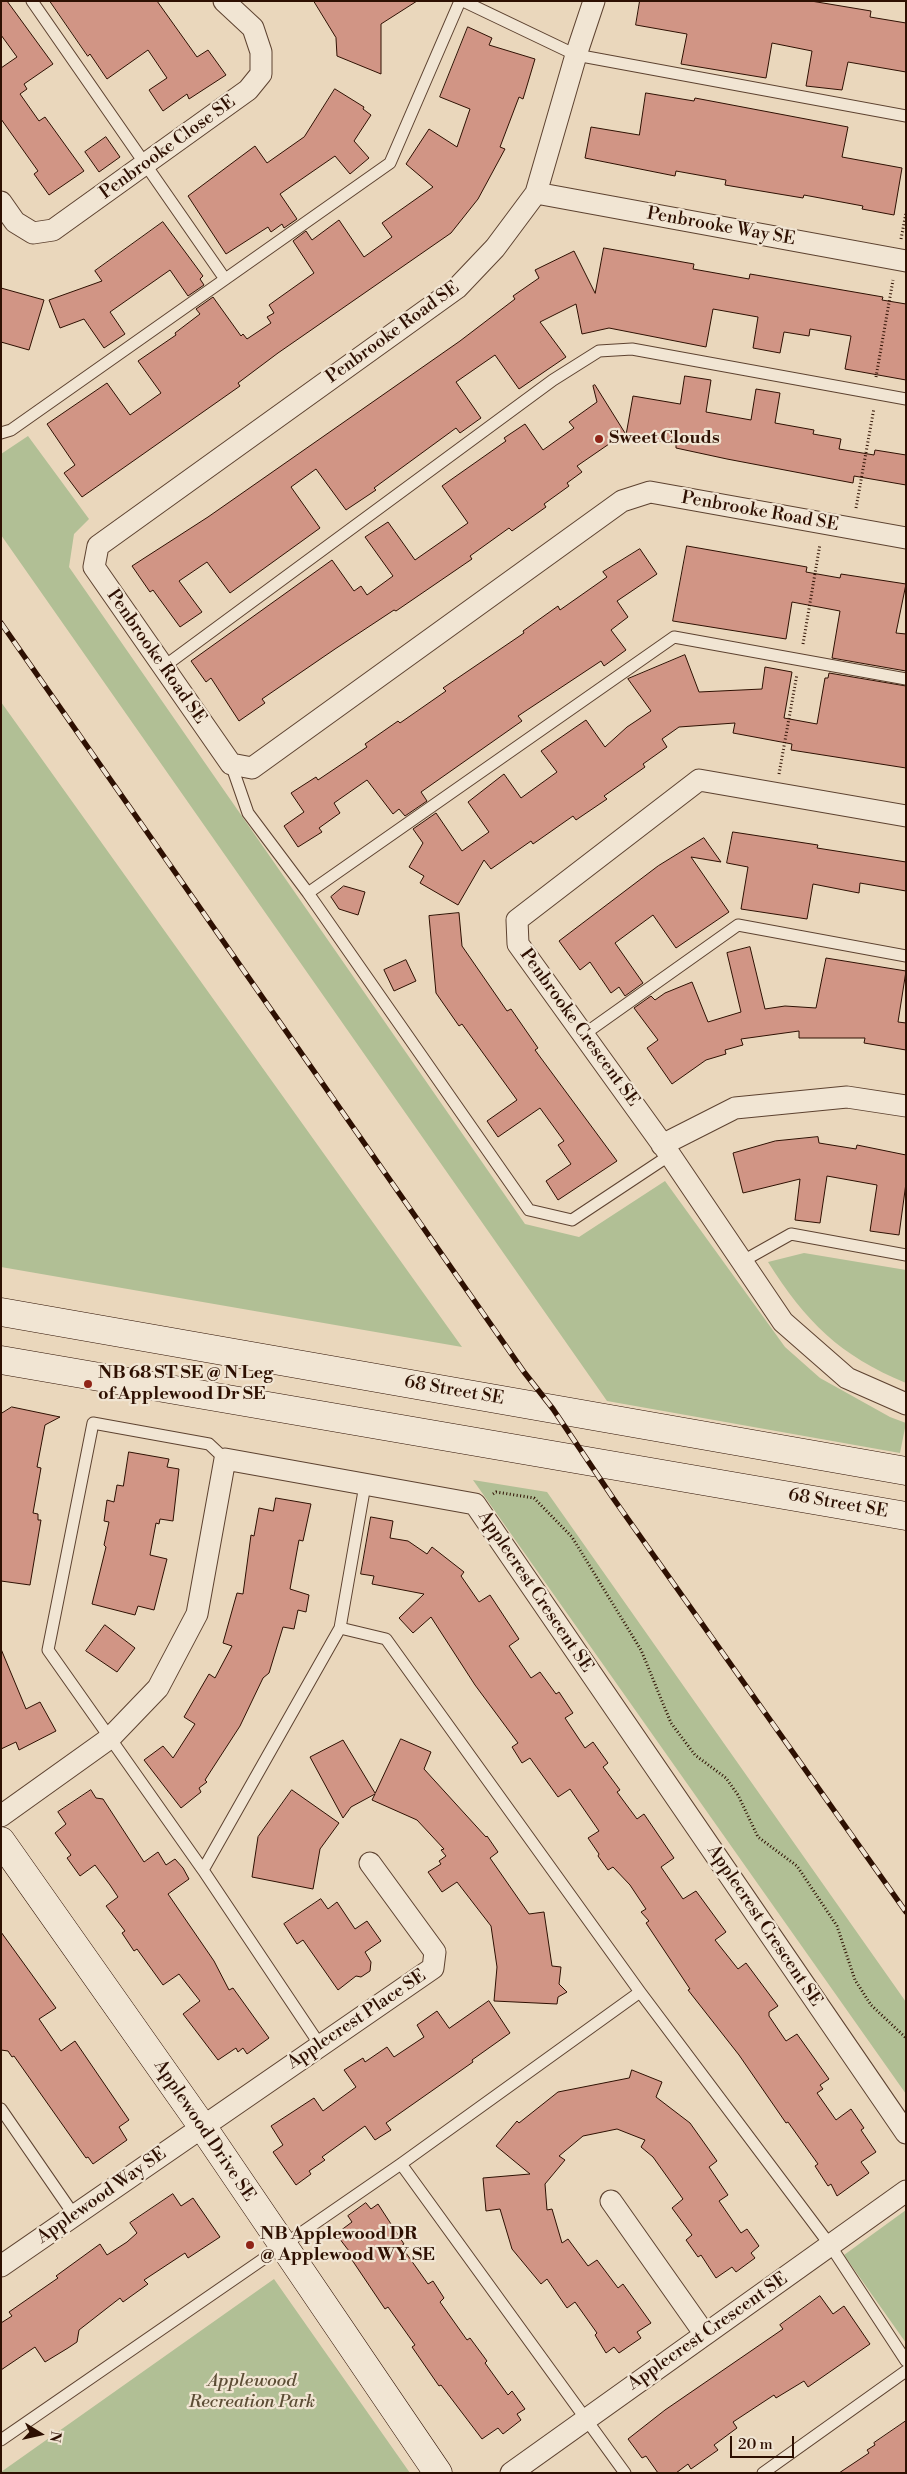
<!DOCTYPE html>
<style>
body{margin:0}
#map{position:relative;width:907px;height:2474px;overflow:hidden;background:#ead7bc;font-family:"Libre Bodoni",serif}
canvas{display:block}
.frame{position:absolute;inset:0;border:2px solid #2e1002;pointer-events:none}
.north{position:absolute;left:15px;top:2409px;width:50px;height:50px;-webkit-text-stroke:4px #f1e5d3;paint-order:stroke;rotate:100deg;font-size:14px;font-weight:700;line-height:20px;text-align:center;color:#2e1002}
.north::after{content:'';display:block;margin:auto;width:18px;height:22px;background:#2e1002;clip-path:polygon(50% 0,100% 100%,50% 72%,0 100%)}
.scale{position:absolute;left:730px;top:2436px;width:64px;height:22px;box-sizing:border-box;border:2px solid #2e1002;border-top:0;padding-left:6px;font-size:15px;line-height:18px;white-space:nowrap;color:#2e1002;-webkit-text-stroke:4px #f1e5d3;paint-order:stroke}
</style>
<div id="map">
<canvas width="907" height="2474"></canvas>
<div class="frame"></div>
<div class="north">N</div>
<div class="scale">20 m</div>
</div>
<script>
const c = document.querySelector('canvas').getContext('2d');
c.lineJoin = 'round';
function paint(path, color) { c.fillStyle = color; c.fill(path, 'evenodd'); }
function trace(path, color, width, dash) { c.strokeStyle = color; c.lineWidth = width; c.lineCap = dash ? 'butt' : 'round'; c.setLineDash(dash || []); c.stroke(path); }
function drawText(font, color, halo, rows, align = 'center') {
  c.font = font + ' "Libre Bodoni",serif'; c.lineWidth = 4.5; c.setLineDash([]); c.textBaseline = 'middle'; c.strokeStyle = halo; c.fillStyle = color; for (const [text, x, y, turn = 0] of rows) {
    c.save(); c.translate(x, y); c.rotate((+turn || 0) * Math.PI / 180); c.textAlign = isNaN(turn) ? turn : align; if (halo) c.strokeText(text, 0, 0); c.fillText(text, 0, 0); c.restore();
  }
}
const green = new Path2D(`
 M28,436L89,519L74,534L69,567L525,1224L579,1237L665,1181L785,1347L820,1378L890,1417L906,1423L900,1453L607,1401L1,535V454Z
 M1,702L462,1347L1,1267Z
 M804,1253L906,1270V1383C840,1356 805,1321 768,1262Z
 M473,1480L547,1492L906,2002V2094Z
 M906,2210V2343L844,2255Z
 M274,2279L410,2473H1V2472Z`);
const building = new Path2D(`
 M1,1H7L53,64L24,84L27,89L20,94L39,121L45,117L84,171L49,195L34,174L38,171L1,119V68L17,57L1,35Z
 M50,1H157L197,57L208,50L226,75L189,99L187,94L163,111L149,90L167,78L148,50L107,79L90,54L88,56Z
 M314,1H417L381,24V74L337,56L336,38Z
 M640,1H811L871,11L870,17L906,23V72L848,62L842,90L806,86L812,51L772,43L766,78L681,64L687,34L636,25Z
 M468,27L492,38L489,45L535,59L523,99L519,97L500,147L505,149L478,199L451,233L278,353L238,383L240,386L82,497L64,473L75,465L47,424L107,383L130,415L161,393L138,361L176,335L175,333L200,314L196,309L213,297L241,336L243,334L247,339L271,323L267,317L274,313L269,305L314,273L293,241L306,231L312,240L339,220L364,257L392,237L382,223L433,187L406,164L429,129L457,147L470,109L440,97Z
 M335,89L364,107L363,109L371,115L354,141L369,158L350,174L335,156L280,194L297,219L284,228L282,224L271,232L268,227L226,254L188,196L255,146L267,163L304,137Z
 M646,93L694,101L695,98L848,127L842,157L902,168L894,215L862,209L863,206L804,195L803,198L725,185L726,180L676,171L675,176L585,158L591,127L639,135Z
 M106,137L120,157L99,172L85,152Z
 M163,222L203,276L200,279L204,285L188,296L170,270L110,312L125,334L104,348L84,319L60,328L49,300L102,281L95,271Z
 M604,248L694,264L693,269L749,279L750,274L883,297L882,300L906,304V380L845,369L851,336L810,329L809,336L784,332L780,353L753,348L758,317L713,309L706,347L609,328L582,334L576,304L540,322L566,357L519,389L495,355L456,382L481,418L460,433L456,428L374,488L376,490L346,510L316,469L291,487L320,528L230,593L207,562L179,581L202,612L180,627L153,590L150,592L132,566L208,517L460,341L515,299L513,296L539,278L535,270L574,251L595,293Z
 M1,288L44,300L29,350L1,342Z
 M685,376L711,380L706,412L751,420L756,389L780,393L775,423L814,430L813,434L841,439L839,449L874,455L875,450L906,455V485L854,476L853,483L727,459L676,448V444L626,435L633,396L680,404Z
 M595,385L625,433L577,466L582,472L567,483L569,486L544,504L546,507L512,531L509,528L470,556L472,559L396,611L394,610L335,649L262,699L265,703L239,721L211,678L206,682L191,661L332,560L354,591L361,586L367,595L393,576L365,537L388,522L415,560L468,523L442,486L506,441L504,438L525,424L543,450L574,428L569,422L597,402L593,386Z
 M687,546L807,567L806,572L840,578L841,574L906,584L896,633L906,634V671L832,658L840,611L792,602L786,639L673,621Z
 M640,549L657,574L617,601L628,617L611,630L626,650L604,666L601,661L518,716L522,721L421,792L427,801L405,816L399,809L393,814L367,780L334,803L340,813L319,828L322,832L298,847L284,826L304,812L291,793L316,777L318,780L367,747L365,744L398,721L400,723L446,691L443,688L524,633L523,631L558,606L560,610L607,577L603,572Z
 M685,655L699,692L762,689L765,667L792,672L784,718L817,724L825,678H828L829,673L906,686V768L791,750L792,744L733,733L735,723L679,727L662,739L667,747L643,764L645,767L604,796L607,799L576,820L573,816L533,844L531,841L491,869L484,860L458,905L420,883L424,876L409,867L423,843L413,829L436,813L462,851L489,832L468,802L504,774L521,798L557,772L541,751L586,720L605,747L627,727L651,711L628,679Z
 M733,832L818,845L817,848L906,862V891L860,883L859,893L813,884L807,919L741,909L748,867L727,863Z
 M704,838L721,862L691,857L729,912L676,948L653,915L615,943L643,983L625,996L619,987L611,993L590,962L580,970L559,941L658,866Z
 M344,886L365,892L358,915L339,909L331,897Z
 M459,913L462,946L507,1011L511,1009L538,1048L535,1050L617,1161L558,1200L546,1181L571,1164L558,1145L564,1141L540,1108L498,1137L487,1121L517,1100L462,1024L459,1026L436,993L429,916Z
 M750,947L765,1009L785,1006L816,1008L826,958L906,971L898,1022L906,1023V1050L864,1043L865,1038H799V1031L741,1039L743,1045L725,1050L726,1054L706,1060L672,1084L647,1048L658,1040L634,1008L651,996L655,1000L665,993L692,982L708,1022L741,1012L727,953Z
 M406,960L416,981L394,991L384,970Z
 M818,1137L819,1143L856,1149L857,1145L906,1155V1183L899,1235L870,1231L877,1185L827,1176L820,1223L795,1220L800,1179L743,1193L733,1153L775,1141Z
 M12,1407L60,1417L45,1425L37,1467L41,1468L33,1513L38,1514V1520H41L30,1585L1,1581V1414Z
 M129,1452L169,1459L167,1467L179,1469L173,1521L160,1519L159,1524L156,1523L150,1555L167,1559L154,1610L138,1606L135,1615L92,1604L106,1547L104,1545L109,1522L104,1521L107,1500L114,1502L117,1485L123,1486Z
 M276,1498L311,1504L303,1541L299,1540L290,1589L309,1595L306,1612L298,1610L294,1629L283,1627L269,1673L263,1678L240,1726L205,1780L207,1782L199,1788L201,1792L181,1808L144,1760L163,1746L173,1758L195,1724L184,1717L209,1674L215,1678L232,1646L223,1643L237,1593L243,1594L251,1535L254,1536L259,1508L273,1511Z
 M371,1517L393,1521L390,1538L408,1541L427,1554L432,1547L464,1572L461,1576L479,1602L490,1595L519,1639L509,1646L531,1678L540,1672L556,1694L559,1692L573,1713L565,1718L585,1748L593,1742L608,1763L603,1767L620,1790L617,1792L637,1819L644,1814L674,1858L661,1867L683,1899L696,1891L726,1932L715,1940L738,1969L746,1963L778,2006L769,2012V2016L786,2041L797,2034L829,2079L820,2085L823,2089L817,2093L836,2120L851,2109L864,2128L861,2130L876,2152L861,2162L869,2173L837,2196L831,2184L828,2186L815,2166L818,2164L788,2122L786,2123L739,2055L688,1990L690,1989L646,1923L649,1921L641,1912L646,1909L630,1885L613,1867L608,1870L598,1856L599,1854L588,1838L599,1831L570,1789L558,1797L530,1758L522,1763L512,1747L518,1743L475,1685L431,1617L413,1633L399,1618L424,1594L372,1584L374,1576L361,1574Z
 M105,1625L135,1648L117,1672L86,1651Z
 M1,1649L26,1709L40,1702L56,1731L19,1750L16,1742L1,1749Z
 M401,1739L431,1752L424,1769L486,1837L487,1836L498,1852L490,1858L529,1914L544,1912L552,1966L561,1967L559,1984L567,1992L558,1997L557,2004L494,2001L497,1967L491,1926L457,1882L442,1892L428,1872L441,1864L439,1861L446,1856L441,1850L444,1849L417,1820L372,1800L375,1794L351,1807L343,1818L310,1757L343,1740L375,1793Z
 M91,1790L96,1798L103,1799L144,1862L158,1852L166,1865L175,1859L183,1868L189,1879L168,1894L214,1961L229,1990L233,1988L269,2038L247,2054L243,2048L238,2052L236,2048L218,2060L183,2014L200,2001L179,1974L163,1985L137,1949L134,1951L122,1933L125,1931L106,1906L118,1897L110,1885L95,1865L80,1876L67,1858L71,1855L55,1833L66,1824L58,1812Z
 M292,1790L339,1823L320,1849L313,1889L252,1877L258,1837Z
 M321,1899L328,1909L337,1902L355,1929L367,1921L381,1941L365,1952L371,1962L370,1971L361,1977L356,1976L338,1990L303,1940L297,1944L284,1924Z
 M1,1932L56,2008L39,2019L61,2051L75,2041L129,2120L119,2127L127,2140L93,2164L88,2157L86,2158L14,2056L12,2057L8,2051L1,2050Z
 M489,2001L510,2033L472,2060L473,2062L386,2123L391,2130L375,2140L365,2126L322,2157L325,2160L309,2171L311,2174L296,2185L273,2152L283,2145L271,2126L314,2098L323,2111L356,2087L344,2070L363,2058L365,2062L387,2047L394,2057L424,2037L417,2025L437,2011L449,2028Z
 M632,2070L662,2082L656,2097L690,2123L717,2161L709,2167L728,2195L719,2201L741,2233L747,2229L759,2246L751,2253L755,2258L736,2272L732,2267L716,2278L701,2255L698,2257L686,2240L692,2235L672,2208L683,2199L653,2157L641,2147L645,2140L617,2129L583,2136L559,2156L565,2160L545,2184L547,2210L552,2209L562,2243L568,2239L588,2266L597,2260L618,2288L623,2284L651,2323L637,2332L641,2338L619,2353L614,2347L606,2353L595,2335L597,2333L575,2302L567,2308L547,2279L541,2284L512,2249L500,2209L486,2211L483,2178L530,2174L496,2146L517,2121L519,2123L558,2092L629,2078Z
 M173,2194L181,2206L193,2198L220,2237L188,2258L185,2253L144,2280L148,2284L123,2302L120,2298L79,2330L77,2342L68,2348L45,2362L35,2347L1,2370V2323L12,2316L9,2312L58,2278L56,2276L100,2244L107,2255L127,2242L137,2233L130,2223Z
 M366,2203L371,2209L378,2204L404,2244L401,2246L428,2284L433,2281L444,2298L440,2302L467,2340L470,2338L487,2361L485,2363L508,2395L512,2391L525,2409L517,2414L521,2420L503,2434L498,2428L482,2439L441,2385L439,2386L412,2347L415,2345L388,2307L385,2309L350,2257L352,2255L336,2234L352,2222L348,2216Z
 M820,2296L833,2314L844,2306L870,2344L808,2387L804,2381L776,2398L774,2395L733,2422L737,2428L714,2445L718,2450L691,2469L688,2464L676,2473H658L646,2456L642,2458L628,2439L665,2410L783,2329L780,2325Z
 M906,2421V2473H839L869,2453L867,2450L875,2445L874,2443Z`);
const path = new Path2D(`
 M901,239L906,213
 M876,377L893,280
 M856,508L874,408
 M803,644L820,544
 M779,774L797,674
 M493,1494L496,1492L534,1498L572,1537L641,1650L671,1723L695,1755L726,1778L738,1795L758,1837L797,1866L837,1926L855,1980L871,2005L906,2038`);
const lane = new Path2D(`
 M32,1L225,279
 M463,1L576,55L906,116
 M1,433L11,430L390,163L460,1
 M162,668L553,380L599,351L632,349L906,399
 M231,764L248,813L308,893L529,1210L572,1220L670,1155
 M308,893L674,637L906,679
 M583,1035L738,925L906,956
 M743,1261L791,1234L906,1255
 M225,1459L209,1444L93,1423L48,1650L203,1870L320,2045
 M340,1628L386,1639L640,1992L830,2245L906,2361
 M203,1870L340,1628L365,1485
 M1,2109L74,2215
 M401,2164L625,2473
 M1,2440L401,2164L640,1992
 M763,2473L906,2371`);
const street = new Path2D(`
 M594,1L576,55L536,193L495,248L457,288L98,546L94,567L231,764L252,768L622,501L650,492L906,538
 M536,193L906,261
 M1,202L15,222L33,233L53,230L248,90L261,74V52L253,28L224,1
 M906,816L699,780L517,920L518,944L670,1155L783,1322L847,1378L906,1404
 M662,1145L735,1108L847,1097L906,1106
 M1,1816L110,1738L158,1688L197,1614L225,1459L475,1504L906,2133
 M611,2201L704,2333
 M1,2266L433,1968L435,1952L370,1863
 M511,2473L906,2191`);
const secondary = new Path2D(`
 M1,1312L906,1471
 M1,1360L906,1516
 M1,1841L202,2126L438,2473`);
const rail = new Path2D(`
 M1,623L524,1372L553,1409L613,1498L906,1912`);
const markers = [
 [599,439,5,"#8f2418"],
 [88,1384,5,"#8f2418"],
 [250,2245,5,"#8f2418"]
];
const streetNames = [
 ["Penbrooke Close SE",168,148,-36],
 ["Penbrooke Way SE",721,227,10],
 ["Penbrooke Road SE",393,333,-36],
 ["Penbrooke Road SE",760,512,10],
 ["Penbrooke Road SE",156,657,55],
 ["Penbrooke Crescent SE",579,1028,54],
 ["68 Street SE",454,1391,10],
 ["68 Street SE",838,1504,10],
 ["Applecrest Crescent SE",535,1592,56],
 ["Applecrest Crescent SE",764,1926,56],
 ["Applecrest Place SE",357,2020,-34],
 ["Applewood Drive SE",204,2131,56],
 ["Applewood Way SE",102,2196,-35],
 ["Applecrest Crescent SE",708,2332,-35]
];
const poiNames = [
 ["Sweet Clouds",609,439],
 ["NB 68 ST SE @ N Leg",98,1374],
 ["of Applewood Dr SE",98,1395],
 ["NB Applewood DR",260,2235],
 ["@ Applewood WY SE",260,2256]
];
const parkNames = [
 ["Applewood",252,2382],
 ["Recreation Park",252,2403]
];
paint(green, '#b1bf95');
paint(building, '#d19585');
trace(building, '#2e1002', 1);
trace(lane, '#5d4230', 13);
trace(street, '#5d4230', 23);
trace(secondary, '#2e1002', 29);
trace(path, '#2e1002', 3, [1, 2.5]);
trace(lane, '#f1e5d3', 11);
trace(street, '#f1e5d3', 21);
trace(secondary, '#f1e5d3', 28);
trace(rail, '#2e1002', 5.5);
trace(rail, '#f1e5d3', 4, [11]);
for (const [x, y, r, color] of markers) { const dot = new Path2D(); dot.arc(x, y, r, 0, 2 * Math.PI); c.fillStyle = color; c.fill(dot); trace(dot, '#f1e5d3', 2); }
drawText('18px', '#2e1002', '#f1e5d3', streetNames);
drawText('bold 18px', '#2e1002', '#f1e5d3', poiNames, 'left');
drawText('italic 18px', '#5c4d35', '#f1e5d3', parkNames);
</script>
